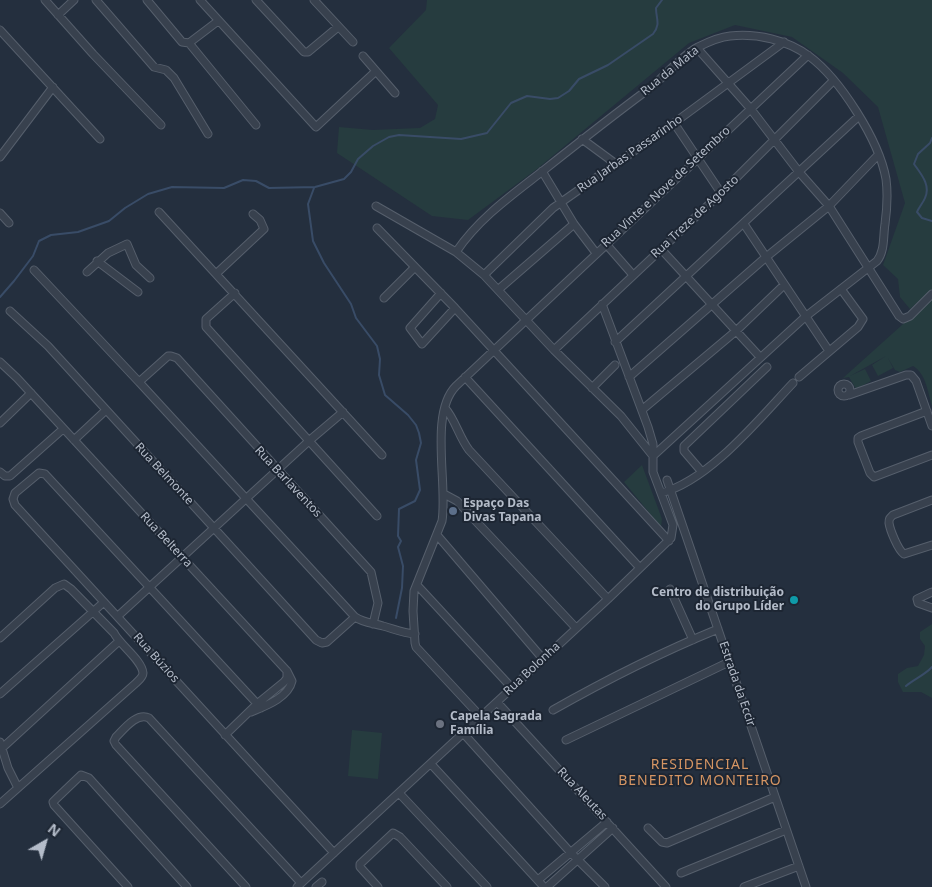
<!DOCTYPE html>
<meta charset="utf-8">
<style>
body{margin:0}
#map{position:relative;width:932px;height:887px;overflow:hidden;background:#242f3e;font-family:"Noto Sans",sans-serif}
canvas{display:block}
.north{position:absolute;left:20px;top:817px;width:50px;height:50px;-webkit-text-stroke:4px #1d2633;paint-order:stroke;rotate:38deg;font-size:14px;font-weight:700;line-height:20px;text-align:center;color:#b4bcc9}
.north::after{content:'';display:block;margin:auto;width:18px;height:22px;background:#b4bcc9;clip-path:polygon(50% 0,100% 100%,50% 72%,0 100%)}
</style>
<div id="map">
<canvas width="932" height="887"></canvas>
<div class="north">N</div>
</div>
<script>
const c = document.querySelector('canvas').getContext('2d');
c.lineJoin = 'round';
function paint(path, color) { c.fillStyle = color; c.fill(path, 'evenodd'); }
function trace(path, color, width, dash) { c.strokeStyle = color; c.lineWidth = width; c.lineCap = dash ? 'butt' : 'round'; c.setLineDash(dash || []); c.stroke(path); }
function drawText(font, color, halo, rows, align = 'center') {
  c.font = font + ' "Noto Sans",sans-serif'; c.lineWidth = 4; c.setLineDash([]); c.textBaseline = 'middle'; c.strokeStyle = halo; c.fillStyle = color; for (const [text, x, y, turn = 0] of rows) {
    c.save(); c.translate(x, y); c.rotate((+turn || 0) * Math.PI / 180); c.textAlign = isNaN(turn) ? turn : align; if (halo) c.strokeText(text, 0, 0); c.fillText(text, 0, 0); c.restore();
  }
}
const green = new Path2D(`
 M427,0H932V289L910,309L900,297L898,279L883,265L905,203L878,107L843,73L792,37L735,25L689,43L537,169L468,220L432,216L337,153L339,127L373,130L420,128L435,119L438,105L389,48L426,10Z
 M932,298V406C928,393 926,373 913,366L900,372L895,370L888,358L893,368L878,376L872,365L886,356L850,376L865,369L871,381L856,389L849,377L843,378Z
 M642,465L662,519L661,527L624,482Z
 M932,624V698L921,692H903L898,682V674L907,668L918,666L924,655L925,646L920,639V632Z
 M352,730L382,733L378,779L348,776Z`);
const stream = new Path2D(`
 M932,138L930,143L918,154L914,164C921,174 931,185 925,198C923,203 919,207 917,212L922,218L932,221
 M314,188L308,204L313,241L324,263L351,304L356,318L377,346L380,359L379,375L385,395L408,415L416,425L419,433L421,443L416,460L420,490L415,501L399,509L398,536L401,541L398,547L403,566L402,588L396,618
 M0,297L14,281L33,256L39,241L51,235L78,232L109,221L125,208L148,194L172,187L224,188L243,180L256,181L269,188L315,187L344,179L351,172L358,159L373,146L389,137L399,135L461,139L487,133L511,103L527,96L550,99L558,98L569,91L579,79L608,65L653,34C661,24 656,19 656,8L662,0
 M906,686C914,679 925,675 932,667`);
const minor = new Path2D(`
 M45,0L93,54L161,125
 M96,0L154,67L166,70L174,78L208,134
 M147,0L182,42L189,43L218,21
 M200,0L316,127L376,71
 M256,0L304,52H308L338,27
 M314,0L353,42
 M58,15L74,0
 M0,30L100,139
 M189,43L256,125
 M697,48L750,108L799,172L829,206L899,316L903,319L910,316L932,294
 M363,56L395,93
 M674,123L721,193
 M582,139L616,164
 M0,157L53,87
 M542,171L574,224L596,253
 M376,206L456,252L484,275L554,350L621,416L653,456L805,317L877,261C885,251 883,236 885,224C887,209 888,194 886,179C879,140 840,79 809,56C787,40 757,33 730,36C719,37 708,42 698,47C678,58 664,78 646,91C611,117 578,143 544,170C512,195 479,218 456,252
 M159,212L382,455
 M0,213L9,223
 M744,224L829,351
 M377,228L455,308L669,541
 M606,244L633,275
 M661,249L760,357
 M97,261L138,292
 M34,270L139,382
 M87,272L108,253L127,244L136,265L150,278
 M217,273L264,229L260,220L253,214
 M484,275L553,208L674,123L784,42
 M499,289L574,224
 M235,293L206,319V327L377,516
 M441,293L410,328L422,344L455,308
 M384,298L415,267
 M10,311L48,346L316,640L322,643L327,642L355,617C364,623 373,623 383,626C394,629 403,633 415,634
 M615,342L859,116
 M554,350L721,193L833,81
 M0,362L17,378L287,671L292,681C288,698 265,706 251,712
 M465,377L640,568
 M629,377L765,258L829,206L878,155
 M799,377L858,327L863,319L841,289
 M838 390a6 6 0 1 1 12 0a6 6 0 1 1-12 0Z
 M592,388L615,365
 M849,395L906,375H911L916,381L932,426
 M445,408C455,419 459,437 469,450L608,599
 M643,409L736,331L784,285
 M927,411L861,436L858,438V442L870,473L874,477L932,455
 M0,423L31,393
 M74,440L105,411
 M0,472L5,476H10L63,429
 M702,472L684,451V446L767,367
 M667,480L806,887
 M661,493C709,481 759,419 793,383
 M444,494L457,501L576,628
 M932,500L893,515C890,518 889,518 889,523C890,530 898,550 904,554L932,545
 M437,535L543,659
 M417,585L512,688
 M670,589L693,640
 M932,592L917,599L918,603L932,608
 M118,616L310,440L343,412
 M355,617L139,382L168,356H171L177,358L371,572L378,603L373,624
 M0,638L55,588L64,584L71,589L114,633C120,645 142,660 143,673C143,677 139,680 136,683L0,804
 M0,694L104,602
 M497,702L666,887
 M261,708L45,474L39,473L15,493L13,499L15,505L334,853
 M553,710C606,680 662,652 718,629
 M481,717L416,647L415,643L413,611L414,591L442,521C448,485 429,413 456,386L808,55
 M463,733L571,853L605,887
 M225,735L257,704L284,682L287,678V671
 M566,740L729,662
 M0,742L8,768L18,788
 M0,750L118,642
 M431,764L544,887
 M399,793L487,887
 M648,828L662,842L667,843L775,797
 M681,873L786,830
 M538,880L607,822
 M128,887L54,805L53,802L57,798L81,775L89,778L187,887
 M246,887L116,745L114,741L116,737C124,729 137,712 149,718L301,883
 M297,887L608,599L671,538L673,525L653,472V444L648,427L602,304
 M316,887L322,882
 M378,887L360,867V864L393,833L400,837L447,887
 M547,887L613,828
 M744,887L799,866`);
const markers = [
 [453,511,5,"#5c6f8a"],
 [794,600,5,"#0f9aa8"],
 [440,724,5,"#6b7280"]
];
const streetNames = [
 ["Rua da Mata",670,71,-39],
 ["Rua Jarbas Passarinho",630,154,-35],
 ["Rua Vinte e Nove de Setembro",666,187,-43],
 ["Rua Treze de Agosto",695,217,-43],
 ["Rua Belmonte",164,474,47],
 ["Rua Barlaventos",288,482,47],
 ["Rua Belterra",166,540,47],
 ["Rua Búzios",156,658,48],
 ["Rua Bolonha",532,669,-43],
 ["Estrada da Eccir",737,684,71],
 ["Rua Aleutas",582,794,47]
];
const poiNames = [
 ["Espaço Das",463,504],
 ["Divas Tapana",463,518],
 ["Centro de distribuição",784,593,"right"],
 ["do Grupo Líder",784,607,"right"],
 ["Capela Sagrada",450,717],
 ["Família",450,731]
];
const neighbourhoodNames = [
 ["RESIDENCIAL",700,765],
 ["BENEDITO MONTEIRO",700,781]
];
paint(green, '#263c3f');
trace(stream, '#394c67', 2);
trace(minor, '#565f6c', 9);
trace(minor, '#38414e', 7);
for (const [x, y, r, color] of markers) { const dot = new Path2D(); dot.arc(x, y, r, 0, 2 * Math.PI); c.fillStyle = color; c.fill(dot); trace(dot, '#1d2633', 2); }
drawText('12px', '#b4bcc9', '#1d2633', streetNames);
drawText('bold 12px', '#b4bcc9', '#1d2633', poiNames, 'left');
c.letterSpacing = '1px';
drawText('14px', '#d59563', '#1d2633', neighbourhoodNames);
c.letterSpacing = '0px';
</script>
